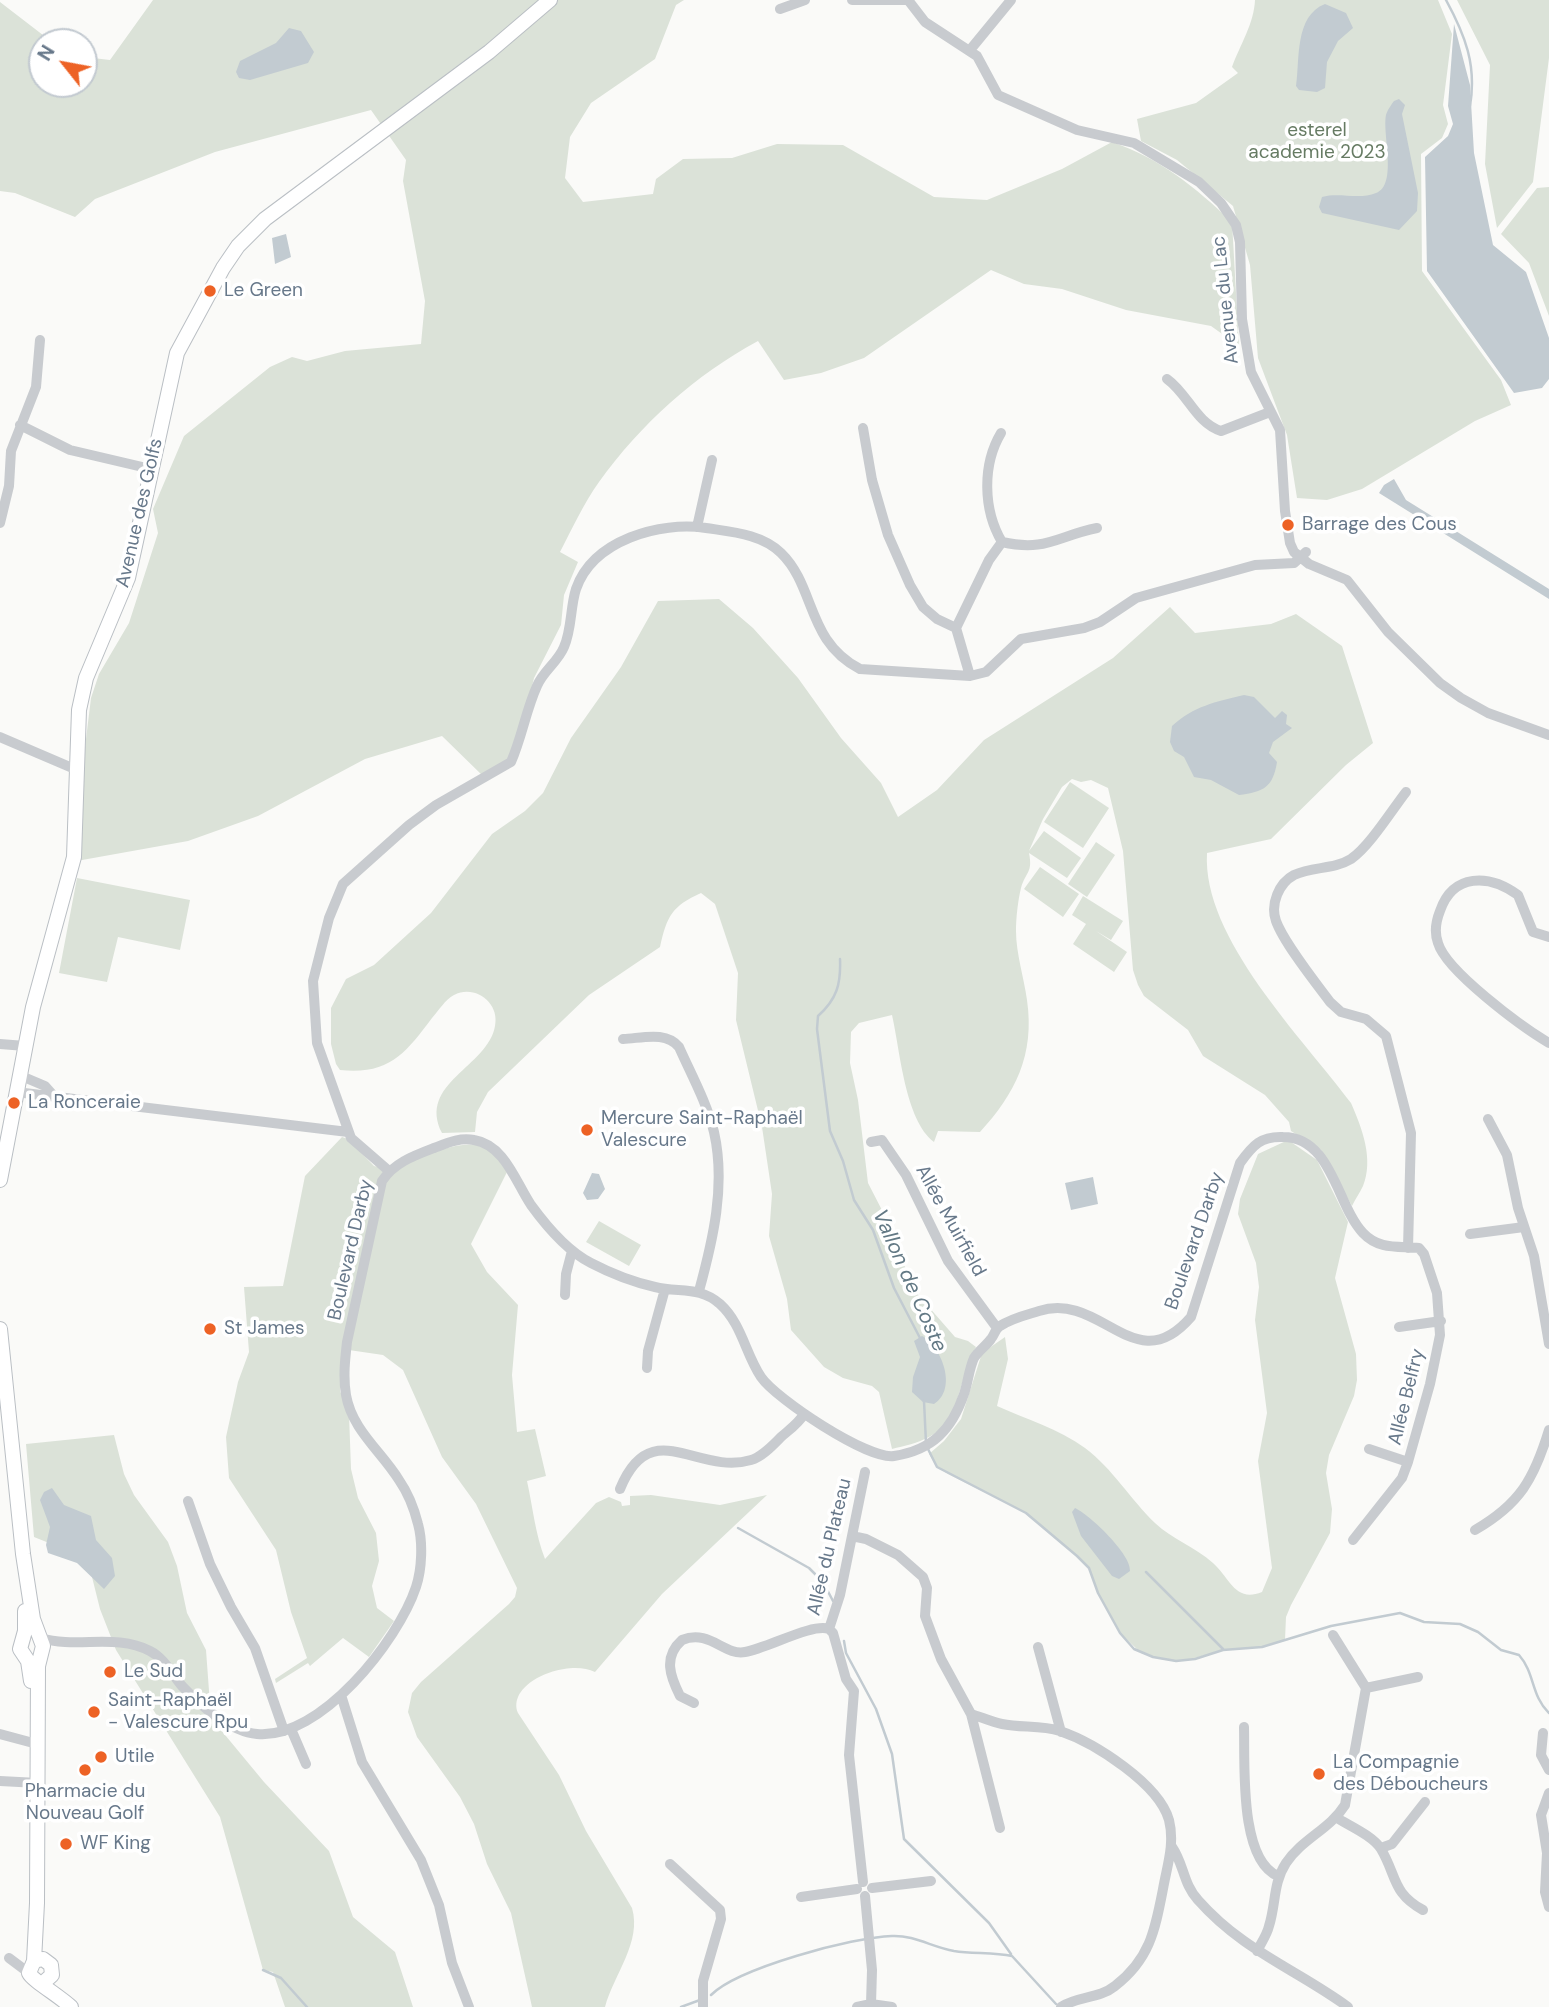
<!DOCTYPE html>
<meta charset="utf-8">
<style>
body{margin:0}
#map{position:relative;width:1549px;height:2007px;overflow:hidden;background:#fafaf8;font-family:"DM Sans",sans-serif}
canvas{display:block}
.north{position:absolute;left:28px;top:28px;width:70px;height:70px;box-sizing:border-box;background:#fff;border:2px solid #c2c9d0;border-radius:50%;rotate:301deg;font-size:19px;font-weight:700;line-height:28px;text-align:center;color:#67788a}
.north::after{content:'';display:block;margin:auto;width:24px;height:32px;background:#ed6225;clip-path:polygon(50% 0,100% 100%,50% 72%,0 100%)}
</style>
<div id="map">
<canvas width="1549" height="2007"></canvas>
<div class="north">N</div>
</div>
<script>
const c = document.querySelector('canvas').getContext('2d');
c.lineJoin = 'round';
function paint(path, color) { c.fillStyle = color; c.fill(path, 'evenodd'); }
function trace(path, color, width, dash) { c.strokeStyle = color; c.lineWidth = width; c.lineCap = dash ? 'butt' : 'round'; c.setLineDash(dash || []); c.stroke(path); }
function drawText(font, color, halo, rows, align = 'center') {
  c.font = font + ' "DM Sans",sans-serif'; c.lineWidth = 7; c.setLineDash([]); c.textBaseline = 'middle'; c.strokeStyle = halo; c.fillStyle = color; for (const [text, x, y, turn = 0] of rows) {
    c.save(); c.translate(x, y); c.rotate((+turn || 0) * Math.PI / 180); c.textAlign = isNaN(turn) ? turn : align; if (halo) c.strokeText(text, 0, 0); c.fillText(text, 0, 0); c.restore();
  }
}
const green = new Path2D(`
 M153,0H684L676,5L655,59L591,103L570,137L565,178L583,202L653,194L656,179L683,159L732,158L777,144L843,145L934,197L987,200L1062,169L1112,142C1160,158 1196,188 1232,222L1239,346L1211,326L1126,310L1062,289L1024,284L991,270L864,358L821,373L784,380L758,341C695,375 641,424 599,482C584,503 572,529 560,552L578,562L564,595L561,625L534,678L516,755L484,777L442,736L365,759L258,816L188,841L71,862L91,698L99,674L129,623L158,533L153,509L184,436L270,367L292,357L307,361L345,351L421,344L425,301L403,181L406,160L371,110L215,152L95,199L75,217L15,193L0,191V2L52,42H42V84H84V57L110,60Z
 M1255,0H1438L1452,34L1443,105L1448,124L1442,138L1421,154L1422,271L1501,380L1511,405L1475,421L1362,489L1327,500L1297,498L1287,435L1258,358L1250,265L1233,206L1177,160L1141,141L1137,119L1196,103L1238,73L1232,67C1240,45 1254,24 1255,0Z
 M1457,0H1549V58L1533,182L1497,228L1485,164L1490,65Z
 M1549,187V316L1529,263L1501,234L1537,188Z
 M719,599L753,628L798,678L841,738L881,783L898,817L937,790L984,740L1113,658L1170,607L1195,633L1271,624L1296,614L1342,646L1373,743L1346,765L1271,839L1207,853C1202,938 1302,1037 1351,1103C1362,1128 1374,1159 1363,1186C1360,1193 1355,1199 1352,1206L1321,1150L1291,1131L1289,1122L1265,1095L1203,1056L1188,1030L1144,996L1138,985L1133,970L1123,851L1108,788L1091,780L1081,782L1072,779L1062,787L1043,819L1029,851L1044,831L1081,858L1067,878L1029,853C1033,873 1026,871 1021,888C1018,900 1016,918 1016,931C1016,953 1024,978 1027,1000C1035,1055 1015,1094 980,1132L938,1131L934,1142C905,1120 900,1050 892,1015L859,1023L851,1032L850,1063L858,1100L868,1183L885,1216L914,1290L955,1337L968,1341L976,1347C959,1375 961,1421 929,1437C918,1443 904,1446 892,1449L879,1392L872,1386L843,1378L824,1367L791,1330L787,1299L769,1236L772,1194L762,1127L736,1020L738,973L715,904L701,893C672,906 667,916 660,947L589,995L488,1092L477,1112L475,1132L442,1133C417,1083 488,1067 495,1026C500,1003 475,984 454,995C445,1000 439,1010 432,1018C405,1054 389,1075 340,1070L336,1064L331,1044V1008L346,979L374,965L431,913L492,834L525,811L543,793L571,738L621,667L658,601Z
 M1070,782L1109,808L1083,848L1044,822Z
 M1096,842L1115,855L1087,897L1068,884Z
 M1040,867L1079,894L1063,917L1024,889Z
 M77,878L190,900L180,950L118,937L107,982L59,973Z
 M1083,896L1123,921L1111,940L1096,931L1127,952L1114,972L1073,944L1086,924L1072,915Z
 M342,1137L348,1139L374,1166L396,1171C414,1158 463,1137 484,1147C493,1151 501,1163 508,1170L471,1244L487,1272L518,1305L512,1375L517,1432L535,1429L546,1476L527,1481C533,1508 535,1533 545,1559L596,1503L609,1497L621,1502L622,1506L630,1505V1496L651,1495L720,1505L767,1495L662,1594L595,1672C568,1658 506,1682 518,1713L559,1775L586,1831L632,1908C642,1942 614,1974 605,2007H532L511,1913L487,1864L474,1824L460,1797L417,1737L408,1712L412,1693L421,1682L509,1604L515,1597L517,1588L476,1504L442,1457L403,1370L383,1355L342,1349L340,1391L349,1414L351,1469L358,1498L376,1533L379,1561L372,1586L377,1608L394,1621L369,1657L343,1638L310,1666L308,1663L276,1683L275,1679L307,1658L291,1612L276,1550L229,1478L226,1437L238,1382L249,1352L244,1287L283,1286L305,1176Z
 M1288,1140L1317,1160L1348,1222L1335,1278L1356,1354L1357,1380L1354,1396L1329,1455L1326,1473L1332,1509L1330,1533L1291,1605L1286,1617L1285,1640L1262,1647L1223,1650L1184,1661L1164,1660L1141,1653L1120,1633L1098,1593L1089,1568L1077,1556L1026,1513L948,1474L937,1467L929,1454L944,1441L961,1419L982,1353L1005,1337L1008,1359L997,1406C1026,1419 1059,1429 1085,1448C1113,1469 1130,1499 1155,1523C1172,1539 1195,1547 1213,1563C1230,1578 1235,1603 1262,1592L1272,1568L1258,1461L1267,1413L1255,1320L1259,1287L1256,1263L1238,1214L1240,1199L1258,1154Z
 M599,1221L641,1245L629,1266L586,1242Z
 M114,1435L124,1474L134,1495L168,1542L177,1566L187,1613L206,1650L211,1718L264,1782L329,1851L353,1917L395,1952L413,2007H285L273,1972L263,1970L220,1817L116,1650L100,1609L90,1569L74,1553L34,1537L26,1444Z`);
const water = new Path2D(`
 M1325,4L1346,13L1353,28L1338,41L1327,62L1325,88L1317,92L1299,90L1296,86C1300,61 1294,16 1325,4Z
 M1454,24L1470,85L1474,153L1493,245L1526,272L1549,338V379L1542,388L1514,393L1427,271L1425,157L1448,136L1453,124L1448,106Z
 M289,28L301,31L314,52L308,63L250,80L239,78L236,72L240,61L276,43Z
 M1399,99L1405,105L1402,114L1418,193L1417,211L1399,230L1322,213L1319,207L1322,197C1339,192 1359,200 1376,193C1398,185 1382,134 1386,115C1387,111 1391,105 1394,101Z
 M286,234L291,257L275,264L272,238Z
 M1394,479L1406,500L1549,589V599L1379,493L1384,485Z
 M1244,695L1254,697L1275,718L1282,711L1287,715L1286,724L1292,728L1273,742L1269,753L1277,762C1273,787 1264,792 1239,795L1211,780L1194,777L1184,757L1174,751L1170,742L1172,726C1194,706 1215,702 1244,695Z
 M592,1173L599,1174L605,1189L598,1199L587,1200L583,1193Z
 M1093,1177L1098,1204L1071,1210L1065,1183Z
 M922,1336C942,1347 958,1389 934,1404L923,1402L912,1392L913,1377L920,1357L914,1341Z
 M52,1488L64,1505L91,1516L96,1540L112,1558L115,1576L104,1589L77,1563L48,1553L46,1545L50,1527L40,1500L44,1492Z
 M1075,1508C1090,1515 1132,1555 1130,1571L1119,1579L1112,1576L1081,1536L1072,1512Z`);
const stream = new Path2D(`
 M1446,0C1465,35 1477,65 1470,106
 M840,959C841,984 837,999 818,1016L817,1029L830,1131L843,1161L854,1200L873,1230L894,1288L920,1338
 M924,1401L926,1443
 M928,1449L937,1467L1026,1513L1077,1556L1089,1568L1098,1593L1120,1633L1134,1649L1153,1657L1176,1661L1195,1659L1223,1650L1262,1647L1331,1626L1400,1613L1424,1622L1460,1624L1478,1632L1501,1650L1519,1655C1535,1673 1531,1696 1549,1713
 M738,1528L809,1568L823,1582L833,1601
 M1146,1572L1223,1649
 M844,1641L846,1653L876,1709L892,1754L904,1839L989,1923L1011,1954
 M263,1970L281,1978L307,2007
 M711,1995C738,1968 853,1937 892,1936C914,1935 932,1947 954,1951C973,1954 993,1952 1012,1956L1056,2004
 M681,2007L700,2000`);
const street = new Path2D(`
 M852,0H906
 M908,0L925,22L977,56L998,95L1077,130L1134,143L1199,182L1221,203L1236,225L1240,242L1242,319L1251,372L1280,430L1285,511L1290,543L1294,552L1309,564L1347,580L1388,632L1440,683L1461,698L1488,713L1549,735
 M780,9L805,0
 M970,50L1011,0
 M1167,379C1188,394 1196,423 1221,431L1270,412
 M20,425L70,450L151,469
 M863,428L872,480L888,535L910,585L923,607L937,619L956,628L970,676
 M0,523L9,486L11,451L36,387L40,340
 M697,527L712,460
 M1002,542C1046,552 1057,536 1097,528
 M956,628L989,560L1002,542C983,510 982,465 1001,433
 M0,737L77,770
 M1406,792C1392,810 1369,847 1351,859C1333,870 1313,866 1294,875C1279,883 1270,904 1276,921C1284,943 1315,982 1330,1002L1341,1012L1366,1019L1386,1036L1411,1133L1408,1248
 M1549,937L1533,932L1518,895C1489,874 1453,873 1440,911C1436,921 1434,932 1438,943C1446,971 1522,1027 1549,1043
 M623,1039C643,1038 666,1031 679,1047C691,1074 707,1103 714,1132C726,1185 713,1240 699,1291
 M0,1044L25,1046
 M19,1075L45,1086L53,1095
 M16,1092L348,1132
 M1488,1119L1507,1155L1518,1208L1534,1256L1549,1344
 M871,1142L882,1140L906,1175L948,1261L997,1328
 M389,1171L351,1138L317,1043L313,981L329,918L343,884L409,825L436,805L511,762C522,737 526,710 537,686C543,671 558,662 564,647C572,629 570,608 576,589C593,540 660,521 706,528C732,532 762,534 781,553C816,587 806,641 860,669L970,676L986,672L1021,639L1084,628L1100,622L1136,598L1255,565L1294,563L1306,552
 M1470,1234L1524,1227
 M565,1295L566,1274L572,1251
 M1399,1327L1441,1321
 M647,1368L648,1351L665,1289
 M1369,1449L1408,1462
 M620,1489C651,1413 697,1476 751,1460C762,1457 773,1445 781,1437C789,1430 799,1423 804,1414
 M188,1501L210,1564L231,1607L255,1648L284,1731
 M1475,1530C1520,1504 1534,1479 1549,1430
 M852,1536L866,1539L898,1555L923,1577L927,1588L925,1616L941,1659L971,1714L1000,1828
 M829,1629L833,1633L846,1679L854,1691L849,1755L863,1882
 M829,1629L840,1595L865,1472
 M41,1638C77,1649 115,1633 150,1651C164,1658 172,1674 182,1686C199,1704 230,1732 257,1734C320,1740 398,1641 416,1587C422,1569 423,1542 418,1524C414,1508 408,1493 399,1480C382,1452 352,1430 346,1395C343,1377 345,1360 347,1342L382,1181C394,1163 413,1156 434,1148C447,1143 460,1137 474,1140C505,1145 516,1183 531,1205C547,1227 567,1251 591,1263C612,1274 633,1282 655,1287C679,1293 700,1286 720,1304C742,1324 745,1353 761,1377C776,1399 868,1460 894,1456C933,1450 952,1429 964,1394C968,1382 969,1369 974,1358C979,1350 986,1346 991,1339C995,1334 995,1329 1000,1326C1012,1318 1026,1315 1039,1311C1102,1291 1135,1382 1191,1317L1240,1163C1253,1145 1261,1136 1283,1137C1332,1137 1337,1206 1363,1233C1379,1250 1398,1246 1419,1248L1424,1254L1437,1293L1440,1335L1430,1384L1408,1462L1402,1478L1353,1540
 M1038,1647L1061,1732
 M1366,1688L1418,1677
 M341,1695L362,1762L421,1860L439,1905L452,1963L469,2007
 M694,1703L680,1696C670,1676 663,1657 682,1640C710,1629 724,1656 745,1652C768,1648 812,1623 829,1629
 M971,1714C981,1717 992,1722 1002,1724C1021,1728 1041,1725 1060,1731C1095,1743 1159,1784 1169,1820C1175,1844 1167,1866 1163,1889C1155,1930 1150,1959 1115,1986C1099,1999 1078,1996 1061,2007
 M1244,1727C1245,1764 1239,1860 1278,1876
 M291,1729L306,1764
 M1543,1733L1541,1755L1549,1770
 M0,1734L37,1744
 M0,1781L38,1783
 M1549,1793L1541,1815L1547,1853L1545,1892L1549,1907
 M1337,1818C1350,1826 1373,1836 1381,1849C1397,1876 1392,1893 1423,1910
 M1172,1847C1184,1864 1183,1884 1198,1900C1243,1951 1296,1969 1348,2007
 M1381,1848L1392,1844L1425,1802
 M670,1864L720,1910L721,1919L703,1981V2007
 M872,1888L931,1881
 M865,1896L872,1970L871,2004
 M801,1897L857,1889
 M1257,1951C1261,1943 1267,1935 1269,1926C1276,1904 1273,1883 1286,1863C1302,1839 1330,1829 1345,1805L1366,1688L1333,1635
 M9,1958L29,1973
 M857,2007L871,2004L892,2007`);
const secondary = new Path2D(`
 M0,1180L33,1007L74,857L79,710L86,678L128,578L177,353L223,268L238,246L265,219L489,52L550,0
 M0,1329L23,1554L33,1619L43,1646L38,1666L37,1903L34,1961L29,1973C32,1980 61,1997 71,2007
 M25,1611V1631L20,1649L28,1661L31,1681
 M34,1961L43,1959L51,1965L52,1975L43,1983`);
const markers = [
 [210,291,7,"#ed6225"],
 [1288,525,7,"#ed6225"],
 [14,1103,7,"#ed6225"],
 [587,1130,7,"#ed6225"],
 [210,1329,7,"#ed6225"],
 [110,1672,7,"#ed6225"],
 [94,1712,7,"#ed6225"],
 [101,1757,7,"#ed6225"],
 [85,1770,7,"#ed6225"],
 [1319,1774,7,"#ed6225"],
 [66,1844,7,"#ed6225"]
];
const parkNames = [
 ["esterel",1317,131],
 ["academie 2023",1317,153]
];
const poiNames = [
 ["Le Green",224,291],
 ["Barrage des Cous",1302,525],
 ["La Ronceraie",28,1103],
 ["Mercure Saint-Raphaël",601,1119],
 ["Valescure",601,1141],
 ["St James",224,1329],
 ["Le Sud",124,1672],
 ["Saint-Raphaël",108,1701],
 ["- Valescure Rpu",108,1723],
 ["Utile",115,1757],
 ["La Compagnie",1333,1763],
 ["des Déboucheurs",1333,1785],
 ["Pharmacie du",85,1792,"center"],
 ["Nouveau Golf",85,1814,"center"],
 ["WF King",80,1844]
];
const streetNames = [
 ["Avenue du Lac",1226,300,-96],
 ["Avenue des Golfs",140,513,-77],
 ["Allée Muirfield",950,1221,61],
 ["Boulevard Darby",1195,1241,-71],
 ["Boulevard Darby",351,1250,-77],
 ["Allée Belfry",1407,1397,-76],
 ["Allée du Plateau",830,1547,-77]
];
const waterNames = [
 ["Vallon de Coste",909,1281,66]
];
paint(green, '#dbe2d8');
paint(water, '#c2cbd1');
trace(stream, '#c2cbd1', 2.5);
trace(secondary, '#babfc4', 16);
trace(street, '#c8cbcf', 10);
trace(secondary, '#fff', 14);
for (const [x, y, r, color] of markers) { const dot = new Path2D(); dot.arc(x, y, r, 0, 2 * Math.PI); c.fillStyle = color; c.fill(dot); trace(dot, '#fff', 2.5); }
drawText('19px', '#667b63', '#fff', parkNames);
drawText('19px', '#67788a', '#fff', poiNames, 'left');
drawText('19px', '#67788a', '#fff', streetNames);
drawText('italic 21px', '#637985', '#fff', waterNames);
</script>
